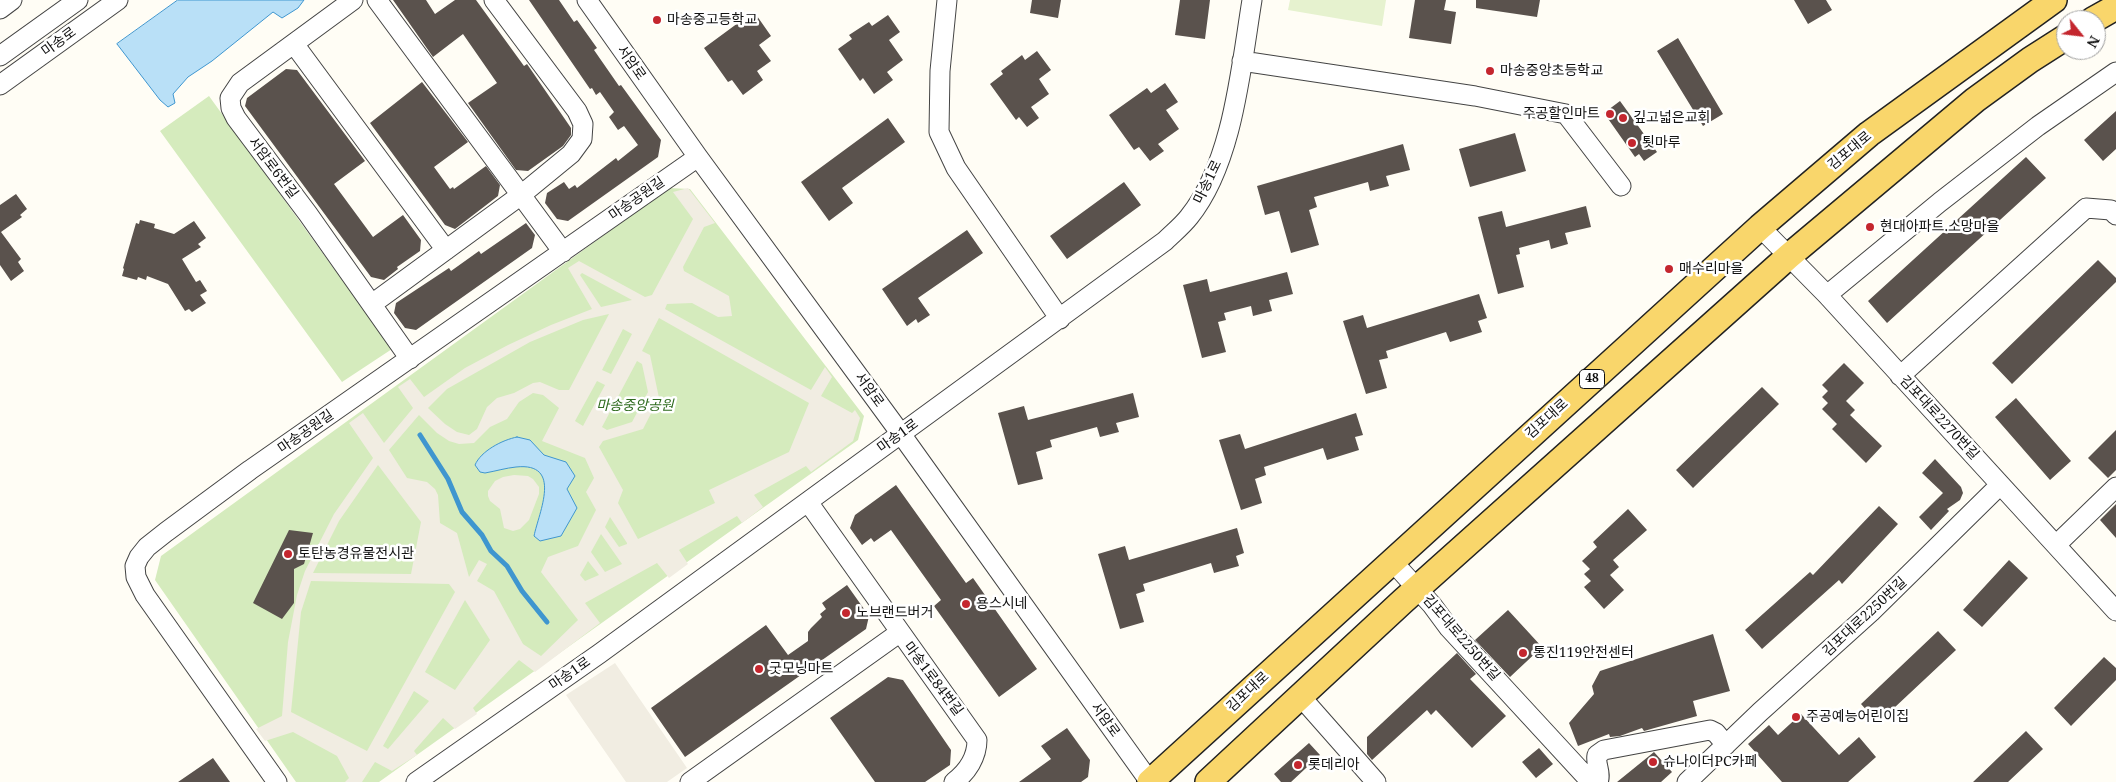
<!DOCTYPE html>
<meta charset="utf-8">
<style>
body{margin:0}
#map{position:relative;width:2116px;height:782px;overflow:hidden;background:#fffdf5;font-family:"Noto Serif",serif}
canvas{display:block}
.north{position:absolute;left:2056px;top:10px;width:50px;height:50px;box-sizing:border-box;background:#fff;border:1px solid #a0a0a0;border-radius:50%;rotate:119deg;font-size:14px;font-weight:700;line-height:20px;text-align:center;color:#111}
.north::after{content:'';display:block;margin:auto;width:18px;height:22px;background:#c4262e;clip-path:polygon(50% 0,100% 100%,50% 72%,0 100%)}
</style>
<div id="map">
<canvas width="2116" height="782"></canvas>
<div class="north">N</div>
</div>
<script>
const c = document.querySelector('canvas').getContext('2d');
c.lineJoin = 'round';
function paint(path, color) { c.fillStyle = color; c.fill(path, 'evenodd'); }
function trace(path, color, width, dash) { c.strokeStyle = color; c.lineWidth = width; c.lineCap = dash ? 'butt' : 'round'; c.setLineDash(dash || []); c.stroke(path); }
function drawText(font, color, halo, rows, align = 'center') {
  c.font = font + ' "Noto Serif","Noto Sans KR",serif'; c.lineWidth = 5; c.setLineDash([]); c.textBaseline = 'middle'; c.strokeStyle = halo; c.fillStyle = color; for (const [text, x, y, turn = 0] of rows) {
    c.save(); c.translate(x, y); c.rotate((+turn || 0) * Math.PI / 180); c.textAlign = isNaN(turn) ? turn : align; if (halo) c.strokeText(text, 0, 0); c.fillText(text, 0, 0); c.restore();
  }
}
const green = new Path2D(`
 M209,96L392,349L342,382L160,131Z
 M669,188L690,189L864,416L858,440L379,782H296L155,580L161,556Z`);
const pitch = new Path2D(`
 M1290,0H1386L1382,26L1288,10Z`);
const plaza = new Path2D(`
 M688,188L715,223L704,227L683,267L684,271L729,296L732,316L718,317L692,303L667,304L665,309L811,390L825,367L832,377L821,396L852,413L855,410L860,418L853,441L811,472L806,466L754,495L763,507L742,523L737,516L679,550L688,564L669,578L657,563L585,603L600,623L535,672L519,660L473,708L477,714L455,729L443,718L414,751L417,755L392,771L375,762L362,782H345L349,778L337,756L293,732L265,741L256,729L282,716L288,642L297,595L305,571L334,514L373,458L349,423L363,413L384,443L413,408L398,387L410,379L424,397L465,368L508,345L551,325L592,309L568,268L579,261L645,297L652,295L693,219L673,192ZM582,273L632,300L601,307L580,275ZM609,314L569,390H559L540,382L533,383L514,393L497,398L487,407L477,429L469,435L457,432L445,424L428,408L447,389L530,342L583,320ZM659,318L809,403L789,452L709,490L715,503L638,539L618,503L623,490L599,447L603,441L643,429L659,398L650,355L642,351ZM623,329L632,334L611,374L602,370ZM637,361L642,364L648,392L632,422L607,430L602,427ZM597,381L605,385L583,426L575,421ZM533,393L543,395L559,408L542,441L585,458L594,478L586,492L596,510L578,546L548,557L541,572L578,620L541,656L523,644L494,591L477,581L487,564L479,560L469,577L457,533L440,523L438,495L435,489L427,482L407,478L389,450L419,415L437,433L449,441L459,444L474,443L490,427L507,419L519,402ZM378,465L421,522L411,574L313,573L339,521ZM610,517L627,543V544L619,547L605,527ZM601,534L622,564L605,572L591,552ZM588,561L599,575L585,581L580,575ZM311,581L449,584L455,592L367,751L291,712L301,612ZM465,600L490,640L455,690L425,672ZM414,691L429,701L388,749L383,746Z
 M514,475L528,476L533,479L539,487V494L529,520L520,529L513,531L504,528L500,509L490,501L488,496V491L495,481L503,477Z
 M615,663L687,768L667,782H626L566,695Z`);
const water = new Path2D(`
 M178,0H304L298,8L282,18L273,12L212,61L188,77L173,94L175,103L168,107L160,100L117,44Z
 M517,437L530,440L544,455L566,462L575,476L567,489L577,508L561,536L540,541L534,536C539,512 563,462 516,467C506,468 496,471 485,473L480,472L475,465C481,451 502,440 517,437Z`);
const stream = new Path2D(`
 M420,435L448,479L462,512L482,535L491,551L507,566L522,591L547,622`);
const building = new Path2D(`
 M393,0H426L435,14L455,0H476L524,66L527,64L571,128V135L563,146L528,171L516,170L468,103L497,83L463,34L433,57Z
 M529,0H559L574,22L577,20L597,48L594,50L619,86L621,85L661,140L658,157L568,221L557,219L545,203L547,193L564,182L569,189L575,185L577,188L616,158L618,161L638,145L624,126L618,130L609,117L614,112L600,92L596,95L592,88L590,89Z
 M1032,0H1061L1058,18L1030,13Z
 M1180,0H1210L1205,39L1175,35Z
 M1415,0H1446L1444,10L1456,12L1451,44L1409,38Z
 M1476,0H1540L1537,17L1476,8Z
 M1794,0H1826L1832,10L1808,24Z
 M888,15L900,32L889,40L903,60L887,72L893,80L874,94L863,78L860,81L838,49L852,39L849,35L869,22L872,26Z
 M757,16L771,36L759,45L771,61L757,71L763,80L743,95L732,80L728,82L704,48L738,23L742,27Z
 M1678,38L1723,114L1703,126L1657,51Z
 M1037,51L1051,70L1039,79L1049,94L1031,107L1039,118L1027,127L1019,117L1016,120L990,84L1003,74L1001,71L1022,55L1025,60Z
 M286,69L297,70L365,161L334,184L373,237L403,215L421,240L420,251L397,267L398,269L384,280L371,277L245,106L247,98Z
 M422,82L468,142L434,167L450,189L453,187L454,189L486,166L500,185L498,196L455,229L445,225L370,123Z
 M1165,83L1178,102L1166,110L1179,129L1158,144L1164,151L1150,161L1139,147L1134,150L1109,115L1147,88L1151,93Z
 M1620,101L1657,152L1644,161L1639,154L1635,157L1604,113Z
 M2116,111V149L2103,161L2084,140Z
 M888,118L905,142L842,188L853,203L829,221L801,182Z
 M1515,133L1526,171L1470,187L1459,149Z
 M1403,144L1410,170L1386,176L1389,186L1370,191L1368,182L1314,197L1317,207L1309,210L1319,245L1291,253L1279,211L1265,215L1257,186Z
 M2026,157L2046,178L1887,323L1868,301Z
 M1124,182L1141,205L1067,259L1050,236Z
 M16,194L27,209L20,215L22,217L1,232L21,259L18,262L24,271L11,281L0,265V205Z
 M1586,206L1591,227L1565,233L1568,244L1551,249L1549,240L1519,248L1520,254L1516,255L1524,287L1498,294L1478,217L1502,211L1506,227Z
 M140,220L155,224L154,228L174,234L194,221L206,238L198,244L201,247L182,259L196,282L200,280L207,291L200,295L206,303L192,312L189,309L185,311L168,284L147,276L146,280L138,277L137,280L122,276L124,269L123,268L136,223L139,224Z
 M526,223L535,235L532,248L416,330L405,328L394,313L396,303L449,268L451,271L479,251L481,254Z
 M967,230L983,253L918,298L930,315L918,323L916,319L907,326L882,289Z
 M2098,260L2116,278V282L2012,384L1992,363Z
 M1287,272L1293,294L1269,300L1272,311L1253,316L1251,306L1224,313L1226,320L1218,322L1226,352L1202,358L1183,285L1207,279L1210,292Z
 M1479,294L1487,318L1478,321L1482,332L1450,342L1446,332L1386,351L1388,358L1379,360L1387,388L1366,394L1343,321L1363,315L1367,328Z
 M1844,363L1864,383L1846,401L1855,410L1850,415L1882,446L1866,463L1832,429L1837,424L1822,409L1828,403L1822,397L1828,391L1822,385Z
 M1762,387L1779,404L1693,488L1676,470Z
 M1133,393L1139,417L1116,423L1119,432L1100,437L1097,427L1050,440L1052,447L1036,452L1043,479L1018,485L998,413L1024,406L1028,420Z
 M2016,398L2071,461L2050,480L1995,417Z
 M1356,413L1363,435L1355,437L1359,450L1327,460L1323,448L1264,467L1266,475L1255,479L1262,503L1241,510L1219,440L1240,434L1245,449Z
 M2116,430V470L2108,478L2088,458Z
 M1935,459L1961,487L1963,493L1960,500L1947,509L1949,511L1931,530L1919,517L1943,493L1922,473Z
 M896,485L966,583L973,578L1037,669L999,697L934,606L941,600L891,530L874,542L871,538L862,545L850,528L855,515Z
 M2116,504V538L2100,520Z
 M1879,506L1898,524L1842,584L1839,580L1762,649L1745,630L1810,572L1813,575Z
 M1628,509L1647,530L1613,560L1619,567L1610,575L1624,590L1604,609L1584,587L1591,581L1584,574L1590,569L1582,561L1597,547L1593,542Z
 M1237,528L1244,553L1236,556L1239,566L1214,573L1211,563L1143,584L1145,591L1136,594L1144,622L1120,629L1098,554L1125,546L1129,560Z
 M289,530L313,533L304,564L294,569V603L282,619L253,603Z
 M2009,560L2028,578L1982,627L1963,610Z
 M847,585L869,616L866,629L685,757L651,708L766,625L788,655L808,641V632L811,628L822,617L820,614L826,609L822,603Z
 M1508,610L1542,647L1510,677L1475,640Z
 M1938,631L1956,650L1878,723L1861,704Z
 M1713,634L1730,691L1693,701L1697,716L1644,731L1642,728L1620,736L1610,737L1609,734L1578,746L1569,723L1594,694L1592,686L1600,671Z
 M1457,653L1476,674L1470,679L1506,716L1472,748L1436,710L1431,715L1427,710L1372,760L1367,754V737Z
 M2104,657L2116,668V680L2071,726L2054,708Z
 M888,677L903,680L951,750L950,765L925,782H875L830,718Z
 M1801,714L1839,755L1859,737L1876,757L1848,782H1782L1748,744L1769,725L1778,735Z
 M1067,728L1090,760L1088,777L1081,782H1019L1051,759L1041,746Z
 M2026,731L2043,749L2008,782H1973Z
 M1309,743L1320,755L1291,782H1281L1274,774Z
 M1539,748L1553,764L1536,778L1522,762Z
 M1654,752L1672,772L1661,782H1617Z
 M213,758L230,782H178Z`);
const minor = new Path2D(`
 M353,0L240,83L230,98L231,108L236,118L308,214L410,359
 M377,0L563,252
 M587,0L698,157L901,434L1150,782
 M947,0L940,71L939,132L956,168L1060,319
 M0,9L12,0
 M294,44L446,250
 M0,56L78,0
 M1242,61L1475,96L1566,114L1621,186
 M0,85L118,0
 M1760,227L1827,295L2116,611
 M1827,295L1940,202L2038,126L2116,72
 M372,304L521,195L571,154L582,139L583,124L577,111L494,0
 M1900,376L2086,208L2111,210L2116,215
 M808,502L977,740C977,757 967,772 954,782
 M2056,545L2116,487
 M1392,561L1432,605L1449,628L1591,782
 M1301,697L1376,782
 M277,782L145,595L136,577L135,566L139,557L147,547L166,532L250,470L698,157
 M416,782L599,654L1165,241C1173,233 1182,226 1189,217C1233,163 1241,67 1252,0
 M690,782L899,633
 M1598,782C1602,773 1595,765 1597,755L1604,750L1710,730L1716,733L1726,745
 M1687,782L1760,712L1871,612L2000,485`);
const major = new Path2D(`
 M2093,20L2116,7
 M1150,782L1760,227L1869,134L2054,0
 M1208,782L1403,601L1789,256L1975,100L2030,60L2066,37`);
const markers = [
 [657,20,5,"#c4262e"],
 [1490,71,5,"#c4262e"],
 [1610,114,5,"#c4262e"],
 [1623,118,5,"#c4262e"],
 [1632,143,5,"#c4262e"],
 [1870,227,5,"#c4262e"],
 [1669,269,5,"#c4262e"],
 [288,554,5,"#c4262e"],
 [966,604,5,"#c4262e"],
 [846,613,5,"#c4262e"],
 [1523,653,5,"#c4262e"],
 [759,669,5,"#c4262e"],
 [1796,717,5,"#c4262e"],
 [1653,762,5,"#c4262e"],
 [1298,765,5,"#c4262e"]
];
const shields = [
 [1592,379,25]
];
const shieldNames = [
 ["48",1592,379]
];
const poiNames = [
 ["마송중고등학교",667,20],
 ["마송중앙초등학교",1500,71],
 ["주공할인마트",1600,114,"right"],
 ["깊고넓은교회",1633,118],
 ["툇마루",1642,143],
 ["현대아파트.소망마을",1880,227],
 ["매수리마을",1679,269],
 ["토탄농경유물전시관",298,554],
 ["용스시네",976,604],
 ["노브랜드버거",856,613],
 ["통진119안전센터",1533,653],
 ["굿모닝마트",769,669],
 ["주공예능어린이집",1806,717],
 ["슈나이더PC카페",1663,762],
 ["롯데리아",1308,765]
];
const streetNames = [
 ["마송로",59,42,-36],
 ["서암로",631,63,55],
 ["김포대로",1850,151,-40],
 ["서암로6번길",273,168,53],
 ["마송1로",1208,182,-64],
 ["마송공원길",637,199,-35],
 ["서암로",869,390,54],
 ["김포대로2270번길",1939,418,47],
 ["김포대로",1547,419,-42],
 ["마송공원길",306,432,-35],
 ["마송1로",898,436,-36],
 ["김포대로2250번길",1865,617,-43],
 ["김포대로2250번길",1461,638,49],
 ["마송1로",570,674,-35],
 ["마송1로84번길",933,679,53],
 ["김포대로",1248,692,-43],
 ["서암로",1105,720,54]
];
const parkNames = [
 ["마송중앙공원",635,406]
];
paint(green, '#d5ebbd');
paint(pitch, '#e6f2cf');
paint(plaza, '#f1ede2');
paint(water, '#b9e0f7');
trace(water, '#3f96cf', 1);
trace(stream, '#3f96cf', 5);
paint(building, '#5a524d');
trace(minor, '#444', 21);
trace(major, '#222', 28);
trace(minor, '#fff', 19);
trace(major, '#f9d66b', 25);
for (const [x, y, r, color] of markers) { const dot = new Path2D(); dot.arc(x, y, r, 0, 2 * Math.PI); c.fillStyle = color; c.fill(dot); trace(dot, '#fff', 2); }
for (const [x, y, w] of shields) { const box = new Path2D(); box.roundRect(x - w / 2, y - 9.5, w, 19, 4); c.fillStyle = '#fff'; c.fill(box); trace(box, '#111', 1); }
drawText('bold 12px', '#111', null, shieldNames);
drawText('14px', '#111', '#fff', poiNames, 'left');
drawText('14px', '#111', '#fff', streetNames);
drawText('italic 14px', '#2f6b1f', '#fff', parkNames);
</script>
